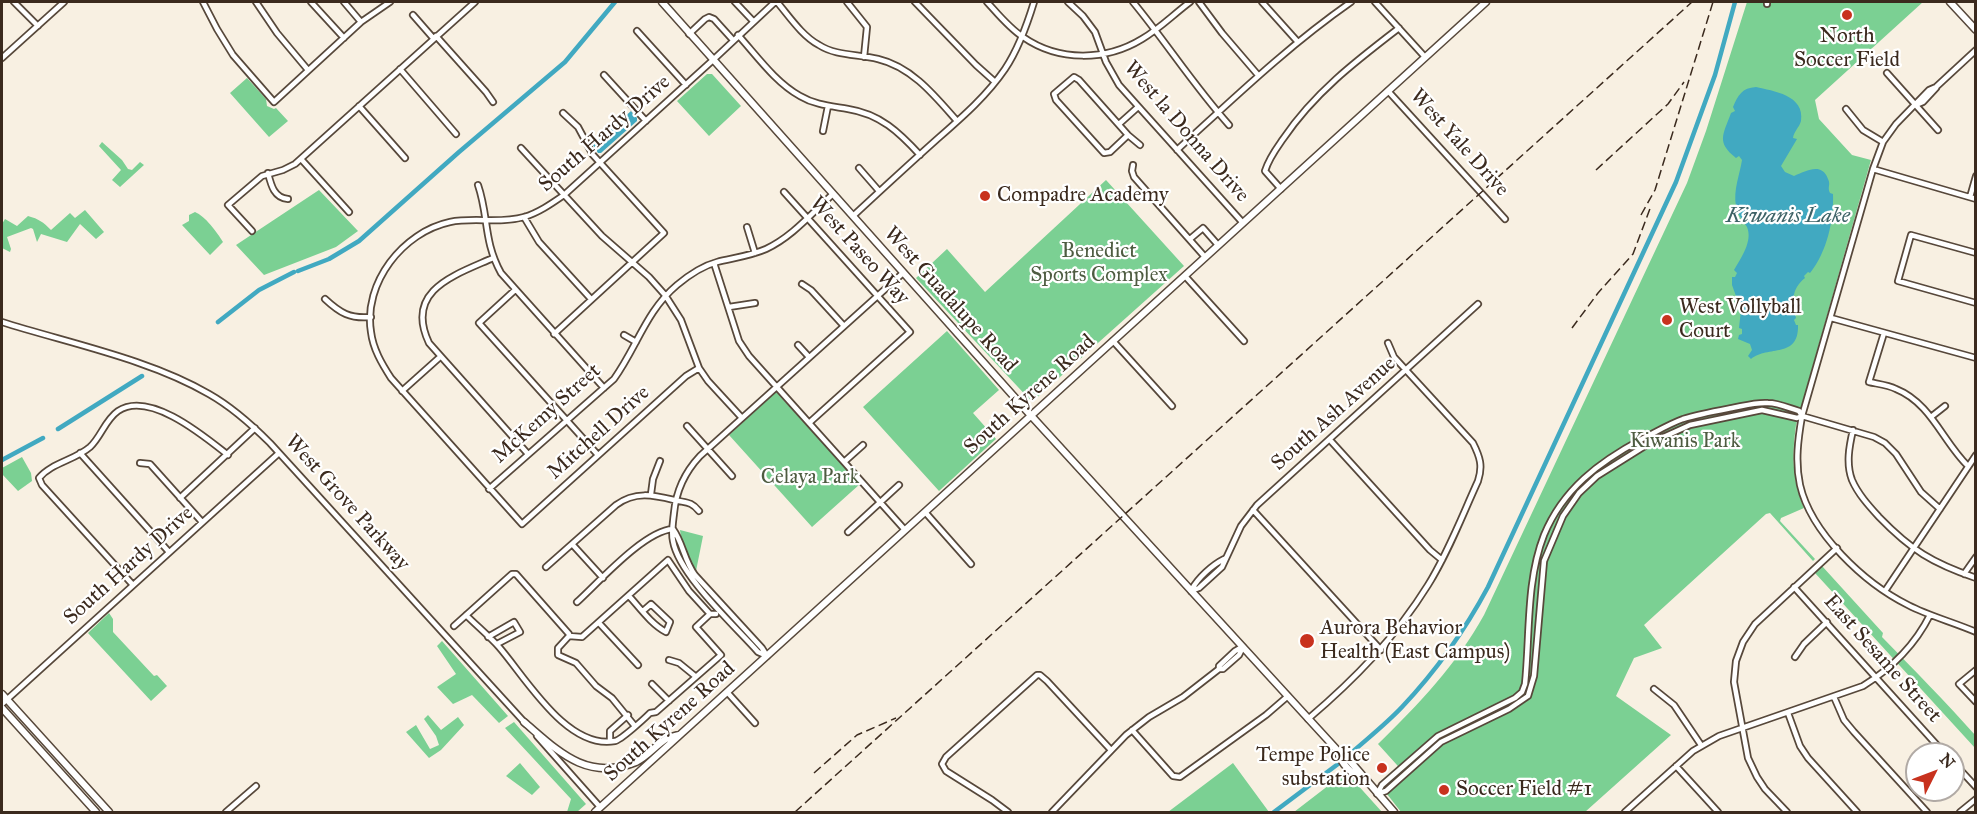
<!DOCTYPE html>
<style>
body{margin:0}
#map{position:relative;width:1977px;height:814px;overflow:hidden;background:#f8f0e2;font-family:"IM FELL Great Primer",serif}
canvas{display:block}
.frame{position:absolute;inset:0;border:3px solid #3b2a1e;pointer-events:none}
.north{position:absolute;left:1905px;top:742px;width:60px;height:60px;box-sizing:border-box;background:#fff;border:2px solid #b1aaa5;border-radius:50%;rotate:48deg;font-size:16px;font-weight:700;line-height:24px;text-align:center;color:#3b2a1e}
.north::after{content:'';display:block;margin:auto;width:21px;height:27px;background:#c8321e;clip-path:polygon(50% 0,100% 100%,50% 72%,0 100%)}
</style>
<div id="map">
<canvas width="1977" height="814"></canvas>
<div class="frame"></div>
<div class="north">N</div>
</div>
<script>
const c = document.querySelector('canvas').getContext('2d');
c.lineJoin = 'round';
function paint(path, color) { c.fillStyle = color; c.fill(path, 'evenodd'); }
function trace(path, color, width, dash) { c.strokeStyle = color; c.lineWidth = width; c.lineCap = dash ? 'butt' : 'round'; c.setLineDash(dash || []); c.stroke(path); }
function drawText(font, color, halo, rows, align = 'center') {
  c.font = font + ' "IM FELL Great Primer",serif'; c.lineWidth = 4.5; c.setLineDash([]); c.textBaseline = 'middle'; c.strokeStyle = halo; c.fillStyle = color; for (const [text, x, y, turn = 0] of rows) {
    c.save(); c.translate(x, y); c.rotate((+turn || 0) * Math.PI / 180); c.textAlign = isNaN(turn) ? turn : align; if (halo) c.strokeText(text, 0, 0); c.fillText(text, 0, 0); c.restore();
  }
}
const green = new Path2D(`
 M1747,2H1923L1815,100L1819,119L1852,155L1871,160L1796,425C1792,454 1792,480 1804,508L1781,518L1780,521L1815,559L1813,561L1770,513L1766,514L1644,625L1662,648L1634,658L1616,696L1671,735L1585,812H1401L1387,794L1406,775L1378,744C1418,705 1457,664 1484,615L1687,183L1706,131Z
 M707,74H712L741,106L709,136L677,101Z
 M247,78L266,99L267,106L274,109L276,108L288,121L269,137L230,93Z
 M102,142L122,160L128,169L132,170L140,162L144,165L120,187L112,180L121,170L99,146Z
 M1106,180L1184,266L1032,402L916,278L947,249L985,292Z
 M319,190L358,231L336,247L264,275L236,245Z
 M85,210L104,232L96,239L80,224L67,242L41,234L37,242L33,229L31,228L7,237L11,249L10,252L2,248V224L5,219L17,226L28,216C39,219 43,222 51,230L70,213L75,218Z
 M195,212C205,216 217,232 223,242L210,255L182,225L189,221V215Z
 M947,331L999,390L973,413L996,439L939,491L863,407Z
 M776,392L860,484L812,527L729,435Z
 M22,457L31,473L32,481L18,491L2,474V468Z
 M680,530L703,536L696,571L682,544Z
 M1822,566L1883,633L1882,637C1914,670 1945,701 1975,735V748L1815,573Z
 M109,613L113,619V632L154,676L157,675L167,686L151,701L88,633Z
 M442,641L508,716L499,723L472,695L453,704L437,687L456,674L437,646Z
 M428,715L441,730L458,717L464,725L441,750L429,758L406,732L416,725L430,749L439,745L436,736L424,719Z
 M514,722L586,804L577,812H567L571,799L505,728Z
 M520,763L540,787L532,795L506,776Z
 M1233,763L1269,812H1168Z
 M1346,772L1382,812H1294Z`);
const water = new Path2D(`
 M1756,87C1773,91 1805,95 1801,121C1799,128 1794,131 1793,138L1797,139L1781,166L1785,172L1794,176C1806,171 1822,162 1828,179C1831,185 1827,187 1830,193L1833,194C1834,220 1827,252 1810,273L1808,272L1804,276L1805,278C1791,289 1792,302 1796,318L1794,320L1796,325H1798C1799,359 1768,345 1751,359L1748,356L1752,350L1750,344L1738,339L1739,335L1742,334V329L1739,328L1741,310L1732,285V277H1735L1737,273L1734,270C1741,258 1753,241 1747,227C1743,220 1737,214 1736,206C1733,190 1740,174 1742,160L1739,156L1736,158C1716,142 1723,135 1731,113L1735,111L1733,107C1738,95 1742,88 1756,87Z
 M631,111L637,118V121L601,153H598L593,145Z`);
const canal = new Path2D(`
 M298,271L329,259L359,241L459,152L565,62L615,2
 M218,322L259,290L294,272
 M58,429L142,376
 M2,460L43,438
 M1350,754C1368,738 1386,724 1402,707C1436,671 1465,630 1488,587L1676,182L1715,75L1735,2
 M1274,812L1338,764`);
const minor = new Path2D(`
 M14,2L38,26
 M203,2L217,29L233,55L274,102L361,22L390,2
 M256,2L277,33L308,70
 M311,2L344,38
 M344,2L361,22
 M735,2L753,21
 M777,2C789,16 802,36 819,45C836,56 858,54 878,59C912,67 935,96 957,121
 M847,2L867,27L864,57
 M915,2L976,65L995,82
 M987,2C998,14 1009,28 1023,37C1059,62 1106,61 1142,39C1159,29 1174,14 1190,2
 M1068,2L1083,16L1095,32L1106,62L1119,85L1243,223
 M1133,2C1166,42 1194,86 1229,125
 M1199,2L1222,33L1258,75
 M1262,2L1297,41
 M1375,2L1425,57
 M1767,4V2
 M413,15L434,39
 M637,31L686,85
 M689,34L705,19L709,17L714,19L733,40
 M738,35C757,56 775,82 800,96C815,105 831,106 848,109C880,114 899,132 920,155
 M436,36L486,92L493,102
 M1976,50L1936,87L1929,90L1896,124L1883,142L1873,169L1802,416C1798,439 1795,462 1800,485C1811,533 1864,583 1908,605C1929,616 1953,622 1976,632
 M2,58L64,2
 M400,69L456,134
 M1887,73L1938,130
 M604,75L646,121
 M1388,91L1505,219
 M1916,105L1923,102L1936,88
 M359,106L405,158
 M1846,109L1863,130L1883,142
 M1119,124L1138,107
 M823,131L828,106
 M1128,135L1110,152L1104,153L1056,100L1054,94L1074,77L1079,80L1128,135L1140,145
 M521,148L602,236L649,277L665,295L681,320L699,368L708,381L742,418
 M1177,150C1234,98 1288,46 1351,2
 M301,159L349,212
 M1133,165L1132,171L1134,177L1205,257
 M859,168L879,191
 M1873,169L1976,199
 M268,173C271,185 274,198 288,199
 M478,185C489,217 483,240 501,273L604,388
 M1281,189L1265,171C1269,158 1276,149 1283,139C1314,93 1356,61 1399,28
 M784,192L910,332L809,423
 M1970,197L1976,176
 M853,216C880,191 907,166 935,141C960,119 986,97 1005,69C1019,48 1027,25 1034,2
 M524,217L539,242L591,299
 M747,227L755,253
 M252,231L228,205L262,176L283,170L295,164L475,2
 M1190,239L1203,228L1218,245
 M1976,253L1911,235L1898,281L1976,303
 M493,258C455,275 404,290 429,343L528,454
 M714,263L739,341L749,356L905,530
 M1185,276L1244,341
 M802,284L811,290L844,326
 M515,290L479,323L598,455
 M325,299C340,313 350,319 371,317
 M729,307L755,303
 M1831,318L1976,358
 M2,322C68,343 149,359 209,394C232,407 251,424 270,443L526,724
 M1884,333L1869,382C1878,384 1888,385 1896,389C1931,403 1943,442 1968,466
 M554,334L664,233L593,155L578,127L563,113
 M624,335L636,342
 M1113,341L1172,406
 M798,345L809,357
 M699,368L686,376L522,524L391,378C382,364 373,349 371,332C363,283 403,232 450,222C474,217 500,224 524,217C538,213 551,204 564,195L713,60L775,2
 M402,391L440,357
 M1931,417L1945,406
 M687,426L732,476
 M1853,430C1849,447 1846,464 1852,480C1858,494 1869,506 1879,517C1911,550 1932,563 1976,578
 M1330,440L1430,550L1442,560
 M80,453L169,552
 M844,462L863,445
 M140,463L150,464L202,522
 M489,489L614,379C637,347 646,311 677,285C689,275 702,266 717,262C733,258 750,256 766,249C792,237 812,213 833,194
 M651,494L653,479L660,461
 M180,498L255,428
 M1253,510L1381,650
 M925,512L971,564
 M673,529C683,543 684,560 695,575L762,648L767,656
 M848,532L899,485
 M572,544L603,578
 M546,567L616,505C635,491 653,495 674,500C686,503 691,501 699,511
 M1964,574L1976,557
 M133,585L42,485L39,478C51,463 75,460 90,447C101,437 105,420 118,411C149,390 204,436 228,455
 M1794,587L1945,754
 M1192,589C1198,578 1212,565 1224,559
 M1191,591L1199,588L1222,567L1241,526L1257,505L1478,304
 M1885,591L1976,455
 M629,596C640,608 651,624 666,632L670,622L651,604L643,611
 M577,602C600,581 644,531 673,529
 M466,615C477,626 489,636 499,647C526,678 567,750 615,741C621,740 645,718 650,713L656,712L721,655L696,627L710,614H716
 M599,623L638,665
 M454,626L512,574H516L569,634V636L558,648V655L576,663L596,686L612,698L634,725
 M569,636L582,637L668,560L689,591L710,614
 M488,637L514,622L520,632L497,644
 M767,656L758,652C734,625 679,575 673,541C671,533 673,522 674,513C676,491 685,472 700,456L903,273
 M1795,657L1804,644L1827,622
 M669,660L679,663L695,676
 M1219,669V666L1235,651L1242,647
 M1976,670L1959,684L1976,702
 M652,684L669,701
 M1654,689L1674,705L1701,745
 M727,692L755,723
 M1834,697L1844,720L1854,732L1927,812
 M2,704L279,453
 M1788,713L1800,746L1808,758L1857,812
 M1308,719C1355,679 1395,638 1428,585C1448,553 1462,516 1478,481C1483,466 1480,457 1473,443L1394,357L1388,343
 M1132,730L1173,776L1180,777L1266,715L1288,696
 M537,736L600,807
 M610,741V731L628,715
 M1953,762L1976,787
 M1676,766L1718,812
 M1377,794L1386,791L1441,742L1509,709L1528,696L1534,676L1544,561L1563,516L1579,493L1597,476L1648,444L1690,425L1762,410L1797,418L1802,416L1809,418L1874,437L1885,443L1896,454L1921,492L1940,509
 M1377,794L1382,785L1438,736L1515,698L1522,692L1525,684C1530,635 1526,581 1544,535C1563,489 1599,462 1642,439C1656,432 1669,424 1683,419C1699,414 1716,411 1732,408C1743,406 1756,402 1768,403C1778,403 1789,408 1799,411L1802,416
 M226,812L256,786
 M1008,812L992,800L946,771L942,764L946,757L1037,675H1040L1047,681L1110,749
 M1052,812L1126,735L1149,717L1183,697L1219,669H1223L1239,655L1243,647
 M1625,812L1693,751L1719,736L1863,686C1892,668 1915,645 1930,615
 M1787,812L1765,789L1757,777L1748,758L1734,682L1736,661L1743,642L1755,624L1837,548
 M1960,812L1976,799`);
const major = new Path2D(`
 M662,2L1025,409L1338,751C1340,763 1353,776 1364,779
 M1950,2L1976,30
 M2,694L109,812
 M2,708L96,812
 M524,722C557,750 586,782 636,762C648,756 655,746 666,739C670,737 675,736 679,735
 M1338,751L1343,753L1394,812
 M595,812L1486,2`);
const rail = new Path2D(`
 M1596,170L1668,104L1684,82
 M1641,215L1655,190L1713,2
 M1572,328L1598,293L1633,254L1651,206
 M814,773L857,735L896,718
 M795,812L1692,2`);
const markers = [
 [1847,15,6,"#c8321e"],
 [985,196,6,"#c8321e"],
 [1667,320,6,"#c8321e"],
 [1307,641,8,"#c8321e"],
 [1382,768,6,"#c8321e"],
 [1444,790,6,"#c8321e"]
];
const poiNames = [
 ["North",1847,37,"center"],
 ["Soccer Field",1847,61,"center"],
 ["Compadre Academy",997,196],
 ["West Vollyball",1679,308],
 ["Court",1679,332],
 ["Aurora Behavior",1320,629],
 ["Health (East Campus)",1320,653],
 ["Tempe Police",1370,756,"right"],
 ["substation",1370,780,"right"],
 ["Soccer Field #1",1456,790]
];
const streetNames = [
 ["West la Donna Drive",1186,132,49],
 ["South Hardy Drive",605,134,-41],
 ["West Yale Drive",1459,143,48],
 ["West Paseo Way",859,251,48],
 ["West Guadalupe Road",950,300,48],
 ["South Kyrene Road",1030,395,-42],
 ["McKemy Street",547,414,-42],
 ["South Ash Avenue",1334,414,-42],
 ["Mitchell Drive",599,433,-42],
 ["West Grove Parkway",347,503,48],
 ["South Hardy Drive",129,566,-42],
 ["East Sesame Street",1882,659,48],
 ["South Kyrene Road",670,722,-42]
];
const parkNames = [
 ["Benedict",1099,252],
 ["Sports Complex",1099,276],
 ["Kiwanis Park",1685,442],
 ["Celaya Park",810,478]
];
const waterNames = [
 ["Kiwanis Lake",1788,217]
];
paint(green, '#7bd093');
paint(water, '#41a9c1');
trace(canal, '#41a9c1', 4.5);
trace(minor, '#57483b', 8);
trace(major, '#57483b', 9);
trace(minor, '#fff', 4.5);
trace(major, '#fff', 6);
trace(rail, '#3b2a1e', 1.5, [9, 4.5]);
for (const [x, y, r, color] of markers) { const dot = new Path2D(); dot.arc(x, y, r, 0, 2 * Math.PI); c.fillStyle = color; c.fill(dot); trace(dot, '#fff', 2); }
drawText('21px', '#3b2a1e', '#fff', poiNames, 'left');
drawText('21px', '#3b2a1e', '#fff', streetNames);
drawText('21px', '#4e5c41', '#fff', parkNames);
drawText('italic 22px', '#3e6367', '#fff', waterNames);
</script>
